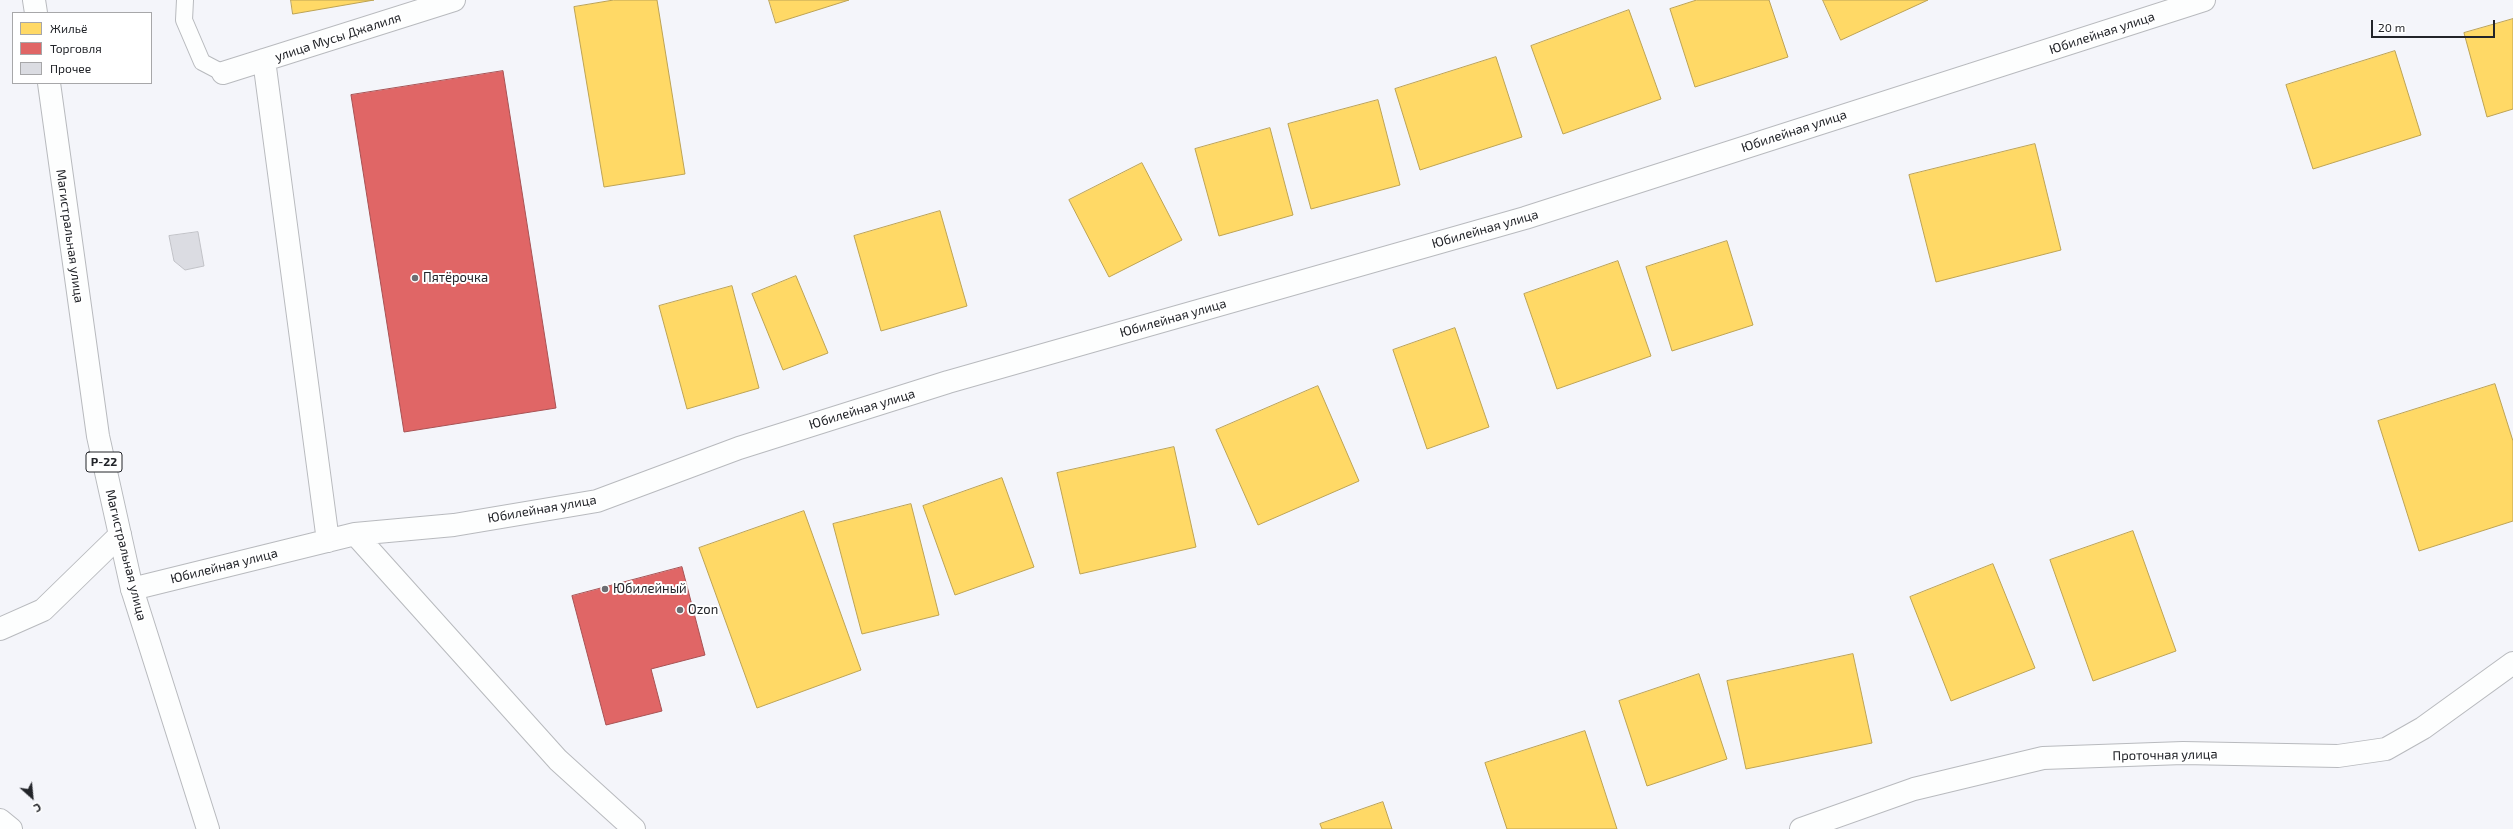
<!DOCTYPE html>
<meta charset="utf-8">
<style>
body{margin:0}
#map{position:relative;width:2513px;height:829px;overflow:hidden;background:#f4f5fa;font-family:"Exo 2",sans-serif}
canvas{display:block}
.legend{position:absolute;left:12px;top:12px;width:140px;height:72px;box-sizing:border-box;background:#fff;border:1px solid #a7a7a9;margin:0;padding:5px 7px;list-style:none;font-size:12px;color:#222429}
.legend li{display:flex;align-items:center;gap:8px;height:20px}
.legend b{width:20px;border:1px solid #a7a7a9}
.north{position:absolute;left:12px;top:777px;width:40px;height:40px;-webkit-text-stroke:3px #fff;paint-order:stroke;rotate:153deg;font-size:11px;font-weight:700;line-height:16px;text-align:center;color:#222429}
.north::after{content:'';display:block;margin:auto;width:14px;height:18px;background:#222429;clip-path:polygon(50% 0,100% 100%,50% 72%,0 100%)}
.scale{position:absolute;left:2371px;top:20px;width:124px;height:18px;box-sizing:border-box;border:2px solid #222429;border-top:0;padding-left:5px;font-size:12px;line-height:14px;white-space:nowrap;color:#222429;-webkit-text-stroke:3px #fff;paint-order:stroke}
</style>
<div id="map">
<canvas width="2513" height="829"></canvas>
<ul class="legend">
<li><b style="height:11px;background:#ffd966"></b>Жильё</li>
<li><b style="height:11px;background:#e06666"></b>Торговля</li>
<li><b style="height:11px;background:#dbdce2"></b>Прочее</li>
</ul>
<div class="north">С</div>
<div class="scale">20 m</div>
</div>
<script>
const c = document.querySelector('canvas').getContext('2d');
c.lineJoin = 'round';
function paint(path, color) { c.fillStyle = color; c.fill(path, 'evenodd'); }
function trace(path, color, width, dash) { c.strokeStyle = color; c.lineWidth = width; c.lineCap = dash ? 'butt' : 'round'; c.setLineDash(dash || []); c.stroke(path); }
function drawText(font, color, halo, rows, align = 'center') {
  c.font = font + ' "Exo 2",sans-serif'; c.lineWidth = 4; c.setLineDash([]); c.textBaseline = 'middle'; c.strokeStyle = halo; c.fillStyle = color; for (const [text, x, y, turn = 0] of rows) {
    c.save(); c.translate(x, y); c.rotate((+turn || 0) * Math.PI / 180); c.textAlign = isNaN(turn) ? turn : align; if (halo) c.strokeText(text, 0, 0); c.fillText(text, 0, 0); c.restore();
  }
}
const homes = new Path2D(`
 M291,0H374L293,14Z
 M614,0H657L685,174L604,187L574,7Z
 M769,0H849L776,23Z
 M1697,0H1769L1788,57L1695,87L1670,9Z
 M1823,0H1928L1841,40Z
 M1629,10L1661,99L1563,134L1531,46Z
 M2513,19V109L2487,117L2464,33Z
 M2395,51L2421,135L2313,169L2286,85Z
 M1496,57L1522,137L1420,170L1395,89Z
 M1378,100L1400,185L1311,209L1288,124Z
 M1270,128L1293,215L1219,236L1195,149Z
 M2035,144L2061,250L1936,282L1909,175Z
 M1142,163L1182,240L1109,277L1069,200Z
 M940,211L967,306L881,331L854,236Z
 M1727,241L1753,325L1672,351L1646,267Z
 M1618,261L1651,356L1557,389L1524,294Z
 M796,276L828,353L783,370L752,294Z
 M732,286L759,388L687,409L659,306Z
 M1455,328L1489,427L1427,449L1393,350Z
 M2495,384L2513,441V521L2419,551L2378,421Z
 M1318,386L1359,481L1258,525L1216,430Z
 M1174,447L1196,547L1080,574L1057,473Z
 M1002,478L1034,567L955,595L923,506Z
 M911,504L939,615L862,634L833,524Z
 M804,511L861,670L757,708L699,548Z
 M2133,531L2176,651L2093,681L2050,560Z
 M1993,564L2035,668L1951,701L1910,597Z
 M1853,654L1872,743L1746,769L1727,681Z
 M1699,674L1727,759L1647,786L1619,701Z
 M1585,731L1617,829H1507L1485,763Z
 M1383,802L1392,829H1322L1320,824Z`);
const shops = new Path2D(`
 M503,71L556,408L404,432L351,95Z
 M682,567L705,655L651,669L662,711L606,725L572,596Z`);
const building = new Path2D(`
 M198,232L204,266L185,270L174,261L169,236Z`);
const lane = new Path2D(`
 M185,0L184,20L202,62L223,73`);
const street = new Path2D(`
 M264,60L328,541
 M223,73L454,0
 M355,534L558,760L634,829
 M132,589L355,534L454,525L597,501L739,448L948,382L1525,218L2204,0
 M1801,829L1914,789L2043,758L2183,753L2338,756L2386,749L2423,728L2513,663`);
const secondary = new Path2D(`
 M0,629L43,610L120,535
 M0,820L11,829`);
const highway = new Path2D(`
 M34,0L36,13
 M49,83L98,436L132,589L208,829`);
const markers = [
 [415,278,4,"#6c6d72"],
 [605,589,4,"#6c6d72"],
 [680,610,4,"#6c6d72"]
];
const shields = [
 [104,462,36]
];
const shieldNames = [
 ["Р-22",104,462]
];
const streetNames = [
 ["Юбилейная улица",2102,33,-18],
 ["улица Мусы Джалиля",338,37,-18],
 ["Юбилейная улица",1794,131,-18],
 ["Юбилейная улица",1485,229,-16],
 ["Магистральная улица",70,236,82],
 ["Юбилейная улица",1173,318,-16],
 ["Юбилейная улица",862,409,-17],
 ["Юбилейная улица",542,509,-10],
 ["Магистральная улица",126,555,76],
 ["Юбилейная улица",224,566,-14],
 ["Проточная улица",2165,755,-1]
];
const poiNames = [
 ["Пятёрочка",423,278],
 ["Юбилейный",613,589],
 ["Ozon",688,610]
];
paint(homes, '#ffd966');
trace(homes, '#bda354', 1);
paint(shops, '#e06666');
trace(shops, '#a75254', 1);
paint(building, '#dbdce2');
trace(building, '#c1c2c7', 1);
trace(lane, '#b8babe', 18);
trace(street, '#b8babe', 24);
trace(secondary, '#b8babe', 24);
trace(highway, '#b8babe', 24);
trace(lane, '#fdfefe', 16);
trace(street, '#fdfefe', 22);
trace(secondary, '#fdfefe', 22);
trace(highway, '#fdfefe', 22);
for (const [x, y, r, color] of markers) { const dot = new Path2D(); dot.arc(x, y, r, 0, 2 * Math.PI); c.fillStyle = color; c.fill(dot); trace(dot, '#fff', 1.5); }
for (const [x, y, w] of shields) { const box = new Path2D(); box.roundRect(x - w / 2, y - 10, w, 20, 3); c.fillStyle = '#fff'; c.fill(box); trace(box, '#222429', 1); }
drawText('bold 12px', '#222429', null, shieldNames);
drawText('13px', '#222429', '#fff', streetNames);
drawText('13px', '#222429', '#fff', poiNames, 'left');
</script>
